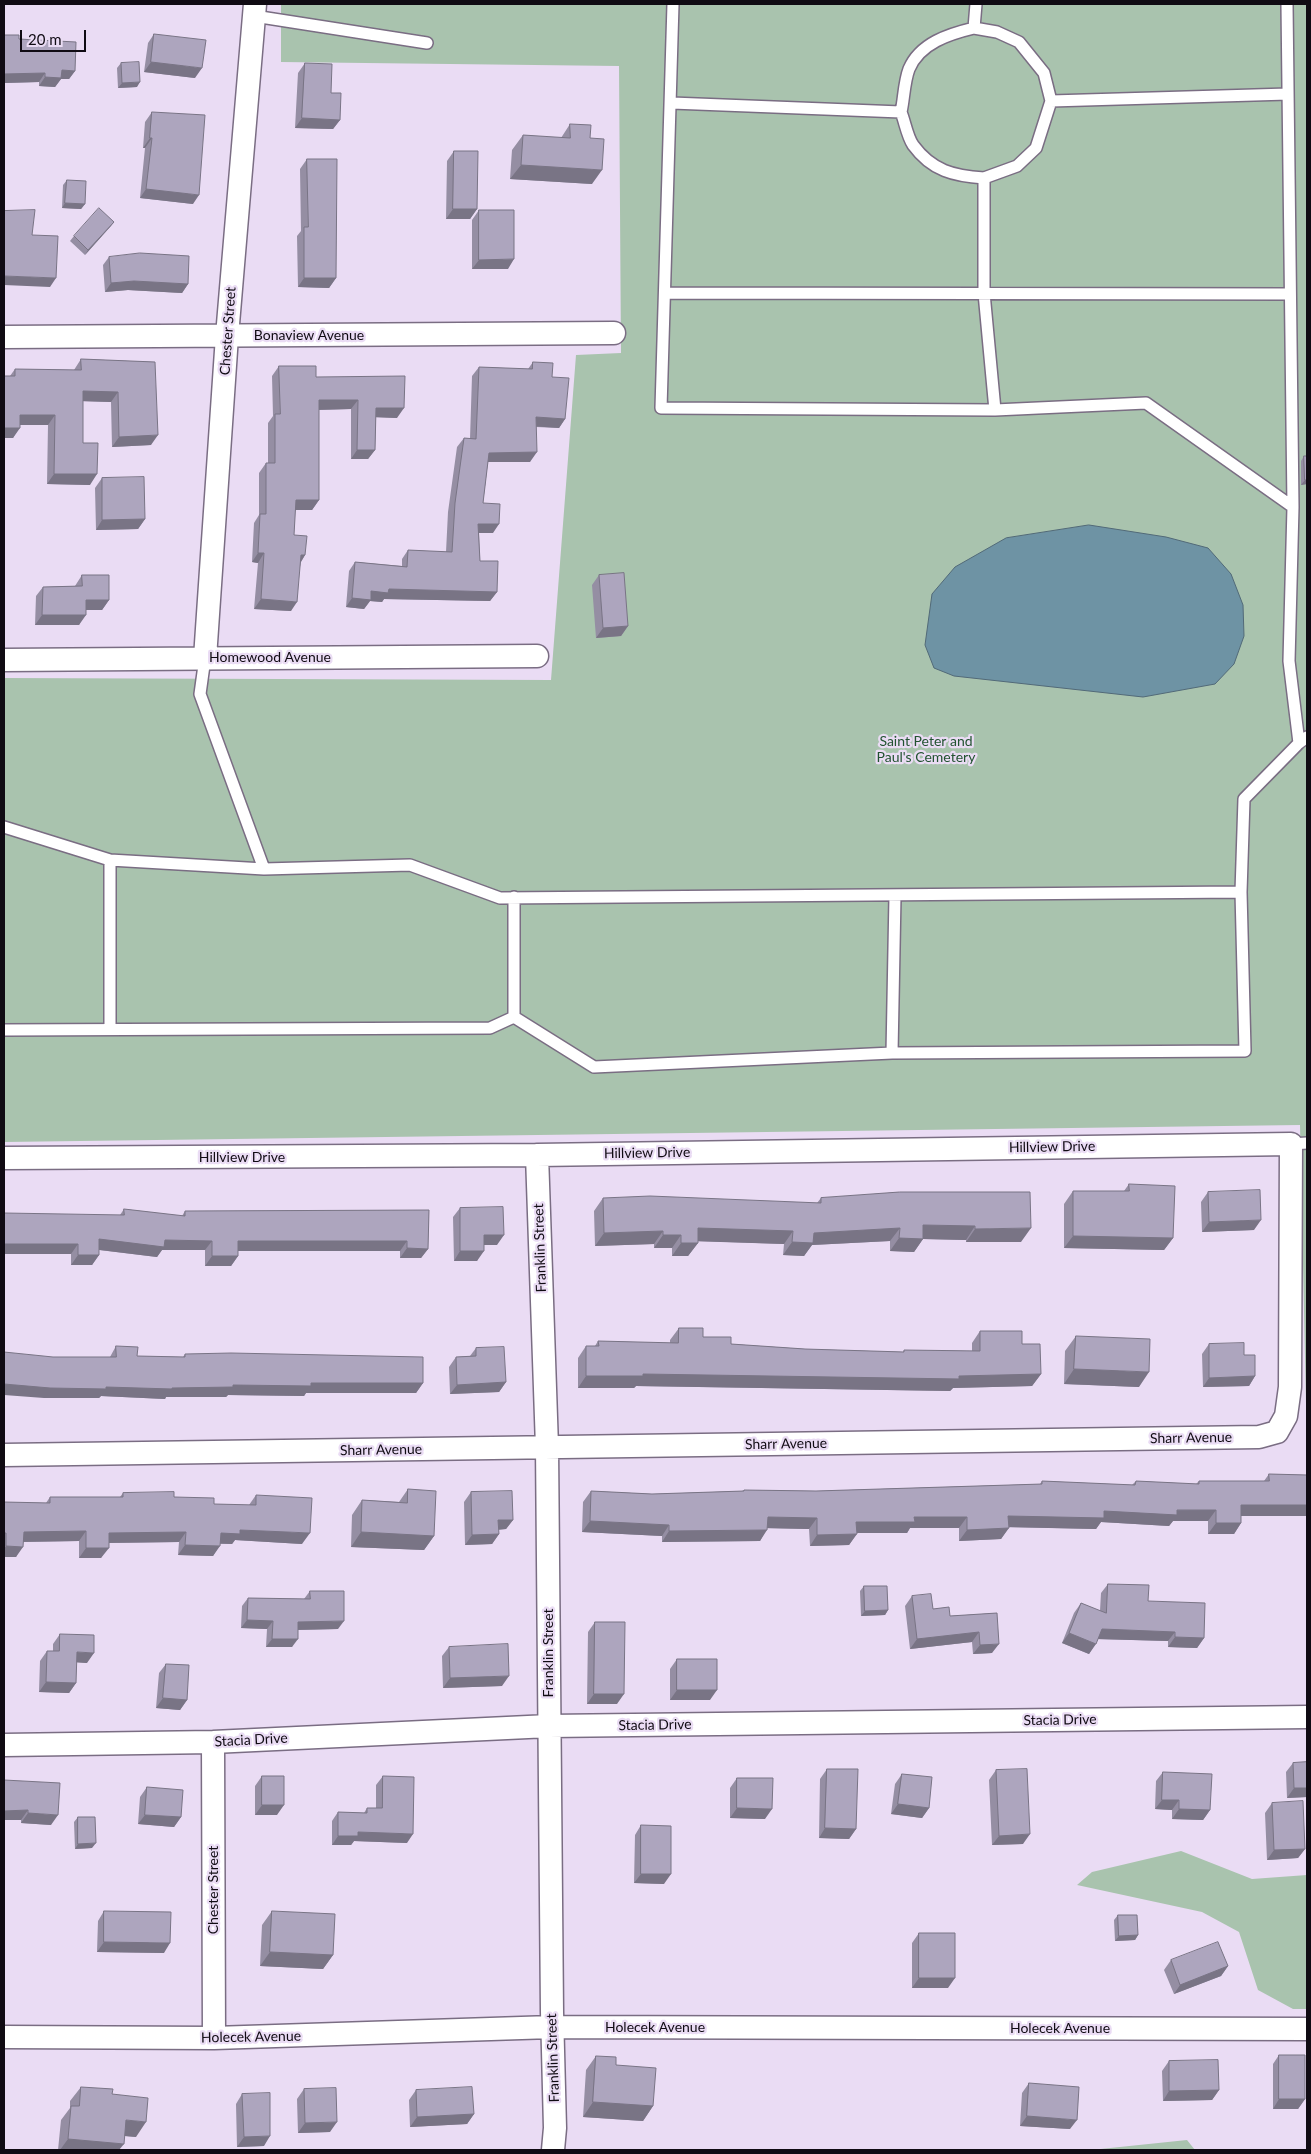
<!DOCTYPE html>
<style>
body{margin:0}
#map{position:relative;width:1311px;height:2154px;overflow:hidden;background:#eadcf4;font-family:Lato,sans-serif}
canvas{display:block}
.frame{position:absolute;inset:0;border:5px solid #100b13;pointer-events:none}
.scale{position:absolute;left:20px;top:30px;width:66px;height:22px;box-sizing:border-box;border:2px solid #100b13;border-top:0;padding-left:6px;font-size:15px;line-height:18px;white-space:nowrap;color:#100b13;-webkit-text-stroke:4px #eadcf4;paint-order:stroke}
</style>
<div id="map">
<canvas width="1311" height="2154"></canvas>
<div class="frame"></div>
<div class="scale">20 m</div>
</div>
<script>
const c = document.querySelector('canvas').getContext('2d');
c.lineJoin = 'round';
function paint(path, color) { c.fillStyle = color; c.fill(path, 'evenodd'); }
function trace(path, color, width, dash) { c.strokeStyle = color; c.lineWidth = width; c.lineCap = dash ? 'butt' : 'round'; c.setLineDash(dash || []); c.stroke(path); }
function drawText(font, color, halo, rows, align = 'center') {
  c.font = font + ' Lato,sans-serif'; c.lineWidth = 4.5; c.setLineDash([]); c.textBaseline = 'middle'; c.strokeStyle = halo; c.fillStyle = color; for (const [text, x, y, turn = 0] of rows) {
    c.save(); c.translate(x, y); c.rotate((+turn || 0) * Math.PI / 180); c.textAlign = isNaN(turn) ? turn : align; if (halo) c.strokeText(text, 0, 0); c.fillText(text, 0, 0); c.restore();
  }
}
const green = new Path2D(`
 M281,4H1307V1450L1300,1125L4,1142V678L551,680L576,355L621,353L619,66L281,62Z
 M1181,1851L1252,1879L1307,1875V2009H1293L1258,1990L1239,1932L1202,1912L1077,1885L1092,1872Z
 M1187,2140L1195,2150H1091Z`);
const water = new Path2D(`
 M1089,525L1166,537L1208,548L1231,574L1243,605L1244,636L1234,664L1215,684L1143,697L954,676L934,668L925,645L932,594L955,567L1006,538Z`);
const lane = new Path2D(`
 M673,4L661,408L995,410L1146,403L1293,507L1287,4
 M976,4L974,28L997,32L1019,42L1044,73L1051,101L1036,148L1017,166L984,178V293L995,410
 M254,16L427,43
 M1051,101L1288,94
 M672,103L901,112C905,122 907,136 913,145C932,171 954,176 984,178
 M901,112C904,99 904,82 909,69C920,43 949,34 974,28
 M666,293L1290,294
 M1293,507L1289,661L1299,743
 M205,658L200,694L264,869
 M4,827L110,860L264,869L410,865L500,898L1241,892L1245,1051L892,1053L594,1067L514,1017L490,1028L4,1030
 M110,860V1028
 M1241,892L1244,799L1299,743L1307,737
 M514,897V1017
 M892,1053L895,896
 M1291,1144L1307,1143`);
const street = new Path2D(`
 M4,337L614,333
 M205,658L227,336L255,4
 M4,660L537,656
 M537,1155L547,1447L552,2012L555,2128L553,2150
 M4,1158L537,1155L1291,1144L1290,1387L1286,1416L1277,1432L1259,1437L4,1455
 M213,1742L214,2038
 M4,1745L213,1742L549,1726L1307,1717
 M4,2037L214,2038L552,2027L1307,2029`);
const wall = new Path2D(`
 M154,34L195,78L144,72L148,43Z
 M4,35L19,39L75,71L69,79H61L55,87L39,86V82L4,83Z
 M121,63L137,87L118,88L117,68Z
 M305,63L340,120L333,129L295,128L298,73Z
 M152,112L193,204L140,198L145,148H143L145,122Z
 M570,124L590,138L592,184L510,179L512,150L523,135L561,138Z
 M454,151L477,209L470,219H446L447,161Z
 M307,159L336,278L329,288L298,287L297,236L301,231L300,169Z
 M67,180L85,204L81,209L62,208L63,185Z
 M479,210L508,269H472V220Z
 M114,222L110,227L85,255L70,241L74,236Z
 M109,257L188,284L182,293L128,290L105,292L103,265Z
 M81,359L155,362L151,445L112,447L111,402L83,401V443L90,485L47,484L48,425H20L13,438H4V376H10L15,369L74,370Z
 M533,362L552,377L565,419L559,428L536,427L530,462H488L483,503L493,533H479L480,561L497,592L490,601L384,599L382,602L370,601L364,609L346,607L349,571L355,562L402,566V559L408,550L446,552L448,512L457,447L464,438L470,439L472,376L479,367L528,369Z
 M279,366L316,377L397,418L376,417L375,450L368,459H351V409L319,410V500L312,510H295L294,535L305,555L301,562L291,611L254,609L258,563L252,562L254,523L259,515V473L266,463H268V423L273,416L272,376Z
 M1304,456H1307V484L1301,485V461Z
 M102,478L145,519L138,529L96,530L95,488Z
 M82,575L109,600L102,610H86L79,625H35L36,596L43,587L75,586Z
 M599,575L628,626L621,636L596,638L592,585Z
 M1129,1184L1173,1238L1164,1250L1064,1248V1204L1073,1191H1124Z
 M900,1192L1021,1242H966V1240L923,1239L914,1252L890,1251V1241L812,1245L804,1256L783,1255L784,1244L698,1241V1243L688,1256H672V1248H654V1244L595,1246L594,1211L603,1198L817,1203L821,1198Z
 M1208,1192L1254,1230L1202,1232L1201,1202Z
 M460,1208L497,1245H484L477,1261H454L453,1217Z
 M124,1209L182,1216L185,1211L429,1210L428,1249L421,1258H400V1251H238V1256L231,1266H205V1250H162L157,1257L99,1250V1255L92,1265H71V1254H4L120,1215Z
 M679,1328L703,1337L731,1344L805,1349L903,1352L904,1350L972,1351V1343L980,1331L1022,1344L1041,1374L1032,1386L953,1388L950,1391L636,1386L634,1388H578V1358L586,1346H595L598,1341L670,1343V1340Z
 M1076,1336L1139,1387L1064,1384L1065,1351Z
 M1209,1344L1244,1355L1255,1376L1249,1386L1203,1387L1202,1354Z
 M116,1346L137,1356L183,1357L185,1354L423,1383L416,1393H306L304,1396L228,1395L226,1397H166L165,1399L101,1396L99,1398H44L53,1357H110Z
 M476,1348L506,1382L499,1392L450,1394L449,1367L456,1357L470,1356Z
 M1269,1474L1307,1475V1516H1241V1523L1234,1534H1208V1521H1173L1169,1526L1101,1522L1096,1529L1009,1527L1001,1539L959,1541V1528H910L907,1533H857L849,1545L810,1546L809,1529L767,1528L760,1541L662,1542V1536L582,1532L583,1502L591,1491L652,1494L742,1491L744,1490L816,1491L1040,1484L1042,1481L1132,1485L1136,1481L1196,1484L1199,1481H1264Z
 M408,1489L434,1536L424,1550L351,1547L352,1515L362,1500L399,1502Z
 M471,1492L513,1520L506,1529L498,1530L499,1534L492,1544L465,1545L464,1502Z
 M123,1493L174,1497L214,1504L249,1505L256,1495L302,1544L235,1540L232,1544H220L213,1556L178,1555L179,1542L109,1543L101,1558H79V1541L23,1542L16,1557H4V1502L46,1503L50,1497H120Z
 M1108,1584L1148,1601L1204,1638L1197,1648L1168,1647V1641L1098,1639L1089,1654L1062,1643L1074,1613L1081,1603L1100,1611L1101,1593Z
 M864,1586L888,1610L885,1615L861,1616L860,1591Z
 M310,1591L338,1629L298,1630L292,1647H266L267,1629L241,1628L242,1606L248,1598L304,1599Z
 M912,1596L933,1609L950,1616L997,1613L992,1653L973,1654L972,1642L910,1649L905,1606Z
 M595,1622L617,1704H587L588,1632Z
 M60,1634L87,1663L76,1662V1683L69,1693L39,1692L40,1661L47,1651H53V1644Z
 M449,1647L502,1686L443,1688L442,1656Z
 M677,1659L710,1700H670V1669Z
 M166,1664L187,1700L180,1710L156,1708L159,1673Z
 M1307,1762V1797L1287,1798L1286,1772L1293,1763Z
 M827,1769L856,1829L849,1839L819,1838L820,1779Z
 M996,1770L1023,1844L992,1845L989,1780Z
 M1163,1772L1210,1810L1203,1820L1172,1819V1810L1155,1809L1156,1781Z
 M902,1774L929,1808L922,1818L891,1814L895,1784Z
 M262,1776L277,1815H255V1786Z
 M383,1776L407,1843L354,1841L351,1845H332V1821L338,1812L364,1813L367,1808H376V1785Z
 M737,1778L765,1819L730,1818V1788Z
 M4,1780L51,1825L21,1823V1820H4Z
 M147,1787L181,1817L174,1827L138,1824L140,1797Z
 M1272,1803L1305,1849L1298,1858L1267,1860L1265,1813Z
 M78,1817L92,1848L75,1849L74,1822Z
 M641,1825L664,1884L634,1883L635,1835Z
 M104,1911L164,1953L97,1952L98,1921Z
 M272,1911L333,1955L323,1969L260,1966L262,1925Z
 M1118,1915L1138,1935L1135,1940L1115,1941L1114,1920Z
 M919,1933L948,1988H912V1943Z
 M1171,1960L1228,1966L1221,1976L1174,1994L1164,1970Z
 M1279,2055L1305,2099L1298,2109H1273V2064Z
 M596,2056L616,2065L653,2106L643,2121L583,2117L586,2070Z
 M1169,2061L1219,2090L1212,2100L1163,2101L1162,2071Z
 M1029,2083L1070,2129L1020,2126L1022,2093Z
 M81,2087L112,2094L136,2137L124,2136L119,2150H58L61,2120L70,2108V2101Z
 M304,2089L330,2132L298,2133L297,2099Z
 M416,2090L474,2114L467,2124L410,2127L409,2100Z
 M242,2094L264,2146L237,2147L236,2104Z`);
const shadedWall = new Path2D(`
 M151,62L202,68L195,78L144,72Z
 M62,70L75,71L69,79H61L55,87L39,86L45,77Z
 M45,73L39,82L4,83V74Z
 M140,82L137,87L118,88L122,83Z
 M302,118L340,120L333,129L295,128Z
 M150,138H152L145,148H143Z
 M521,165L602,170L592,184L510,179Z
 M146,189L199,195L193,204L140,198Z
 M65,203L85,204L81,209L62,208Z
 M453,209H477L470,219H446Z
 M114,222L110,227L85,255L88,250Z
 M514,259L508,269H472L479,260Z
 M4,276L56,278L50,287L4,285Z
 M304,278H336L329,288L298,287Z
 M134,281L188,284L182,293L128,290L105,292L111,283Z
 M83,391L118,392L111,402L76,401Z
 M319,400H358L351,409L312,410Z
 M376,408H404L397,418L369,417Z
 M20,415H55L48,425H13Z
 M536,417L565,419L559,428L530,426Z
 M4,428H20L13,438H4Z
 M158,435L151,445L112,447L119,437Z
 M357,450H375L368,459H351Z
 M537,452L530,462H483L489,453Z
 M54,474H97L90,485L47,484Z
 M1305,480H1307V484L1301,485Z
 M296,500H319L312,510H289Z
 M145,519L138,529L96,530L102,520Z
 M478,524H499L493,533H472Z
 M258,553H264L258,563L252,562Z
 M301,555H305L299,565Z
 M389,589L497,592L490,601L384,599L382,602L370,601L364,609L346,607L352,598L371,591Z
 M261,599L297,602L291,611L254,609Z
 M86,600H109L102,610H79Z
 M42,615H86L79,625H35Z
 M628,626L621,636L596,638L603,628Z
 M1261,1220L1254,1230L1202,1232L1209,1222Z
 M923,1225L975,1226L966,1240L923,1239L914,1252L890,1251L899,1238Z
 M698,1228L793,1231L784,1244L689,1241Z
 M900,1228L890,1241L812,1245L804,1256L783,1255L792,1242L814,1233Z
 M1031,1228L1021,1242H966L975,1229Z
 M663,1231L654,1244L595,1246L604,1233Z
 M484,1235H504L497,1245H477Z
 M663,1235H681L672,1248H654Z
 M1073,1236L1173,1238L1164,1250L1064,1248Z
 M99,1239L165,1240L212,1241L205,1250H162L157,1257L92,1249Z
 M238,1241H407L400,1251H232Z
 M681,1243H698L688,1256H672Z
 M4,1244H78L71,1254H4Z
 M407,1248L428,1249L421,1258H400Z
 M460,1251H484L477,1261H454Z
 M78,1255H99L92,1265H71Z
 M212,1256H238L231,1266H205Z
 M1074,1369L1149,1372L1139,1387L1064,1384Z
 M643,1374L959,1376L1041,1374L1032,1386L953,1388L950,1391L636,1386L634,1388H578L586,1376Z
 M1255,1376L1249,1386L1203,1387L1209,1378Z
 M506,1382L499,1392L450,1394L457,1385Z
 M311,1383H423L416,1393H306L304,1396L228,1395L226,1397H166L165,1399L101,1396L99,1398H44L4,1395V1384L172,1388L233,1385Z
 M1241,1505H1307V1516H1234Z
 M1216,1510L1208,1521H1173L1169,1526L1101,1522L1096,1529L1001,1527L1008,1516L1104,1511Z
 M768,1517L817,1518L809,1529L760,1528Z
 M914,1517H967L959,1528H910L907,1533H849L856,1522Z
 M498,1520H513L506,1529L491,1530Z
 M590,1521L669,1525L662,1536L582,1532Z
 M1216,1523H1241L1234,1534H1208Z
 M1009,1528L1001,1539L959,1541L967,1530Z
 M240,1530L310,1533L302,1544L235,1540L232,1544L213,1543L221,1533Z
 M767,1530L760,1541L662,1542L669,1531Z
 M86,1531L79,1541L16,1542L24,1532Z
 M186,1532L179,1542L102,1543L109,1533Z
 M361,1532L434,1536L424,1550L351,1547Z
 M499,1534L492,1544L465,1545L472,1535Z
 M857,1534L849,1545L810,1546L817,1535Z
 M185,1545L220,1546L213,1556L178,1555Z
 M6,1546L23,1547L16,1557H4V1549Z
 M86,1548H109L101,1558H79Z
 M888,1610L885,1615L861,1616L865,1611Z
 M247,1620L273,1621L267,1629L241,1628Z
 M344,1621L338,1629L293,1630L298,1622Z
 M1102,1629L1175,1632L1168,1641L1095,1639Z
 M979,1632L972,1642L910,1649L917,1639Z
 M1069,1633L1096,1644L1089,1654L1062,1643Z
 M1175,1637L1204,1638L1197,1648L1168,1647Z
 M272,1639H298L292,1647H266Z
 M999,1644L992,1653L973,1654L980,1645Z
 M77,1652L94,1653L87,1663L70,1662Z
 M509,1676L502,1686L443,1688L450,1678Z
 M46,1682L76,1683L69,1693L39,1692Z
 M677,1690H717L710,1700H670Z
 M594,1694H624L617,1704H587Z
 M163,1698L187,1700L180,1710L156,1708Z
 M1294,1788H1307V1797L1287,1798Z
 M1162,1800H1179L1172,1810L1155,1809Z
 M898,1804L929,1808L922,1818L891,1814Z
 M262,1805H284L277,1815H255Z
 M737,1808L772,1809L765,1819L730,1818Z
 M1179,1809L1210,1810L1203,1820L1172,1819Z
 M28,1810L21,1820H4V1811Z
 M28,1813L58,1815L51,1825L21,1823Z
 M145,1815L181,1817L174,1827L138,1824Z
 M825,1828L856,1829L849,1839L819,1838Z
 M358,1832L413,1834L407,1843L354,1841L351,1845H332L338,1836Z
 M1030,1834L1023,1844L992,1845L999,1836Z
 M96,1843L92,1848L75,1849L78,1844Z
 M1305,1849L1298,1858L1267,1860L1274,1850Z
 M641,1874H671L664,1884L634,1883Z
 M1138,1935L1135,1940L1115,1941L1119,1936Z
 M104,1942L170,1943L164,1953L97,1952Z
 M270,1952L333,1955L323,1969L260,1966Z
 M1228,1966L1221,1976L1174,1994L1180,1985Z
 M919,1978H955L948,1988H912Z
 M1219,2090L1212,2100L1163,2101L1169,2091Z
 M1279,2099H1305L1298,2109H1273Z
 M593,2102L653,2106L643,2121L583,2117Z
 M474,2114L467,2124L410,2127L417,2117Z
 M1027,2116L1077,2120L1070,2129L1020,2126Z
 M126,2120L146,2122L136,2137L115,2135Z
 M337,2122L330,2132L298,2133L305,2123Z
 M270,2136L264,2146L237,2147L244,2137Z
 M68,2139L124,2144L119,2150H60Z`);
const building = new Path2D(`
 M154,34L206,40L202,68L151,62Z
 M4,35H19V39L76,42L75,71L62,70L61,78L45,77V73L4,74Z
 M139,62L140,82L122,83L121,63Z
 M305,63L332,64L331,93H341L340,120L302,118Z
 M152,112L205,115L199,195L146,189L152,138H150Z
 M570,124L591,125L590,138L604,139L602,170L521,165L523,135L570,138Z
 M454,151H478L477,209H453Z
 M307,159H337L336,278H304V227H308Z
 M67,180L86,181L85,204L65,203Z
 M99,208L114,222L88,250L74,236Z
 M35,210L32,235L58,236L56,278L4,276V211Z
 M479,210H514V259L479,260Z
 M140,253L189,256L188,284L134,281L111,283L109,257Z
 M81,359L155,362L158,435L119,437L118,392L83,391V443H98L97,474H54L55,415H20V428H4V376H15V369L81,370Z
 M533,362L553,363L552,377L569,378L565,419L536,417L537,452L489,453L483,503L500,504L499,524H478L480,561H498L497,592L389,589L388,593L371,591V600L352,598L355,562L407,567L408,550L452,552L455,503L464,438L476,439L479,367L532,369Z
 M279,366H316V377L405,376L404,408H376L375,450H357L358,400H319V500H296L294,535L307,536L305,555H301L297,602L261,599L264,553H258L260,514H266V463H275V414H280Z
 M1304,456H1307V480H1305Z
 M144,477L145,519L102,520V478Z
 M624,573L628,626L603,628L599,575Z
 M82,575H109V600H86V615H42L43,587L82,586Z
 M1129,1184L1175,1186L1173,1238L1073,1236V1191H1129Z
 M1260,1190L1261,1220L1209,1222L1208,1192Z
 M900,1192H1030L1031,1228L975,1229V1226L923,1225V1239L899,1238L900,1228L814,1233L813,1243L792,1242L793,1231L698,1228V1243H681V1235H663V1231L604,1233L603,1198L650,1196L821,1203V1198Z
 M503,1207L504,1235H484V1251H460V1208Z
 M124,1209L185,1216V1211L429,1210L428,1249L407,1248V1241H238V1256H212V1241L165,1240L164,1247L99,1239V1255H78V1244H4V1213L124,1215Z
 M679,1328H703V1337H731V1344L805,1349L904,1352V1350L980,1351V1331H1022V1344H1040L1041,1374L959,1376V1379L643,1374V1376H586V1346H599L598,1341L678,1343Z
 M1076,1336L1150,1339L1149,1372L1074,1369Z
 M1244,1343V1355H1255V1376L1209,1378V1344Z
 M116,1346L138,1347L137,1356L185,1357V1354L231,1353L423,1357V1383H311V1386L233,1385V1387L172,1388V1389L106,1387V1389L50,1388L4,1384V1352L53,1357H116Z
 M504,1347L506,1382L457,1385L456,1357L476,1356V1348Z
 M1269,1474L1307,1475V1505H1241V1523H1216V1510H1177V1515L1104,1511V1518L1008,1516L1009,1528L967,1530V1517H914L915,1522H856L857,1534L817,1535V1518L768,1517L767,1530L669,1531V1525L590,1521L591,1491L652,1494L744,1491V1490L816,1491L1042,1484V1481L1135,1485L1136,1481L1199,1484V1481H1269Z
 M408,1489L436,1491L434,1536L361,1532L362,1500L407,1503Z
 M512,1491L513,1520H498L499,1534L472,1535L471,1492Z
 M174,1492V1497L214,1498V1504L256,1505V1495L312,1498L310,1533L240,1530V1534L221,1533L220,1546L185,1545L186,1532L109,1533V1548H86V1531L24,1532L23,1547L6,1546V1533H4V1502L50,1503V1497H123V1493Z
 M1108,1584L1149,1585L1148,1601L1205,1603L1204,1638L1175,1637V1632L1102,1629L1096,1644L1069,1633L1081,1603L1106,1613Z
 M864,1586H887L888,1610L865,1611Z
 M310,1591H344V1621L298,1622V1639H272L273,1621L247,1620L248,1598L310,1599Z
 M931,1594L933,1609L949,1607L950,1616L997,1613L999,1644L980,1645L979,1632L917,1639L912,1596Z
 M595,1622H625L624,1694H594Z
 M60,1634L94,1635V1653L77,1652L76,1683L46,1682L47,1651H59Z
 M508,1644L509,1676L450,1678L449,1647Z
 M677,1659H717V1690H677Z
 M166,1664L189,1665L187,1700L163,1698Z
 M1307,1762V1788H1294L1293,1763Z
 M827,1769H858L856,1829L825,1828Z
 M1027,1769L1030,1834L999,1836L996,1770Z
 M1163,1772L1212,1774L1210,1810L1179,1809V1800H1162Z
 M902,1774L932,1777L929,1808L898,1804Z
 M262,1776H284V1805H262Z
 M383,1776L414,1777L413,1834L358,1832V1836H338V1812L367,1813V1808H382Z
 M737,1778H773L772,1809L737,1808Z
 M4,1780L60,1783L58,1815L28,1813V1810L4,1811Z
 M147,1787L183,1790L181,1817L145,1815Z
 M1303,1801L1305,1849L1274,1850L1272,1803Z
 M78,1817H95L96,1843L78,1844Z
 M641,1825L671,1826V1874H641Z
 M104,1911L171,1912L170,1943L104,1942Z
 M272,1911L335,1914L333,1955L270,1952Z
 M1118,1915H1137L1138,1935L1119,1936Z
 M919,1933H955V1978H919Z
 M1218,1942L1228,1966L1180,1985L1171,1960Z
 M1279,2055H1305V2099H1279Z
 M596,2056L616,2057V2065L656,2068L653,2106L593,2102Z
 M1218,2060L1219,2090L1169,2091V2061Z
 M1029,2083L1079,2087L1077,2120L1027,2116Z
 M81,2087L113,2089L112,2094L148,2098L146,2122L126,2120L124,2144L68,2139L71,2106H79Z
 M472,2087L474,2114L417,2117L416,2090Z
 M336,2088L337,2122L305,2123L304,2089Z
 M270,2093V2136L244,2137L242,2094Z`);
const streetNames = [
 ["Chester Street",228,331,-86],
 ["Bonaview Avenue",309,335],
 ["Homewood Avenue",270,657],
 ["Hillview Drive",1052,1147,-1],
 ["Hillview Drive",647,1153,-1],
 ["Hillview Drive",242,1157],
 ["Franklin Street",540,1248,-92],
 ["Sharr Avenue",1191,1438,-1],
 ["Sharr Avenue",786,1444,-1],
 ["Sharr Avenue",381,1450,-1],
 ["Franklin Street",548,1653,-90],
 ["Stacia Drive",1060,1720,-1],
 ["Stacia Drive",655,1725,-1],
 ["Stacia Drive",251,1740,-3],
 ["Chester Street",213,1890,-90],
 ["Holecek Avenue",655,2027],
 ["Holecek Avenue",1060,2028],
 ["Holecek Avenue",251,2037,-1],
 ["Franklin Street",553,2058,-92]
];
const parkNames = [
 ["Saint Peter and",926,741],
 ["Paul's Cemetery",926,757]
];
paint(green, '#a9c3ae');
paint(water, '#6e93a4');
trace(water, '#526a78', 1);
trace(lane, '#7a6d83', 14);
trace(street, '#7a6d83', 25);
trace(lane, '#fff', 11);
trace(street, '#fff', 22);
paint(wall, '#958ea3');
paint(shadedWall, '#797485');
paint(building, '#ada5be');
trace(building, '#797485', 1);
drawText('14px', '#100b13', '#eadcf4', streetNames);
drawText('14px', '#215230', '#eadcf4', parkNames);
</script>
